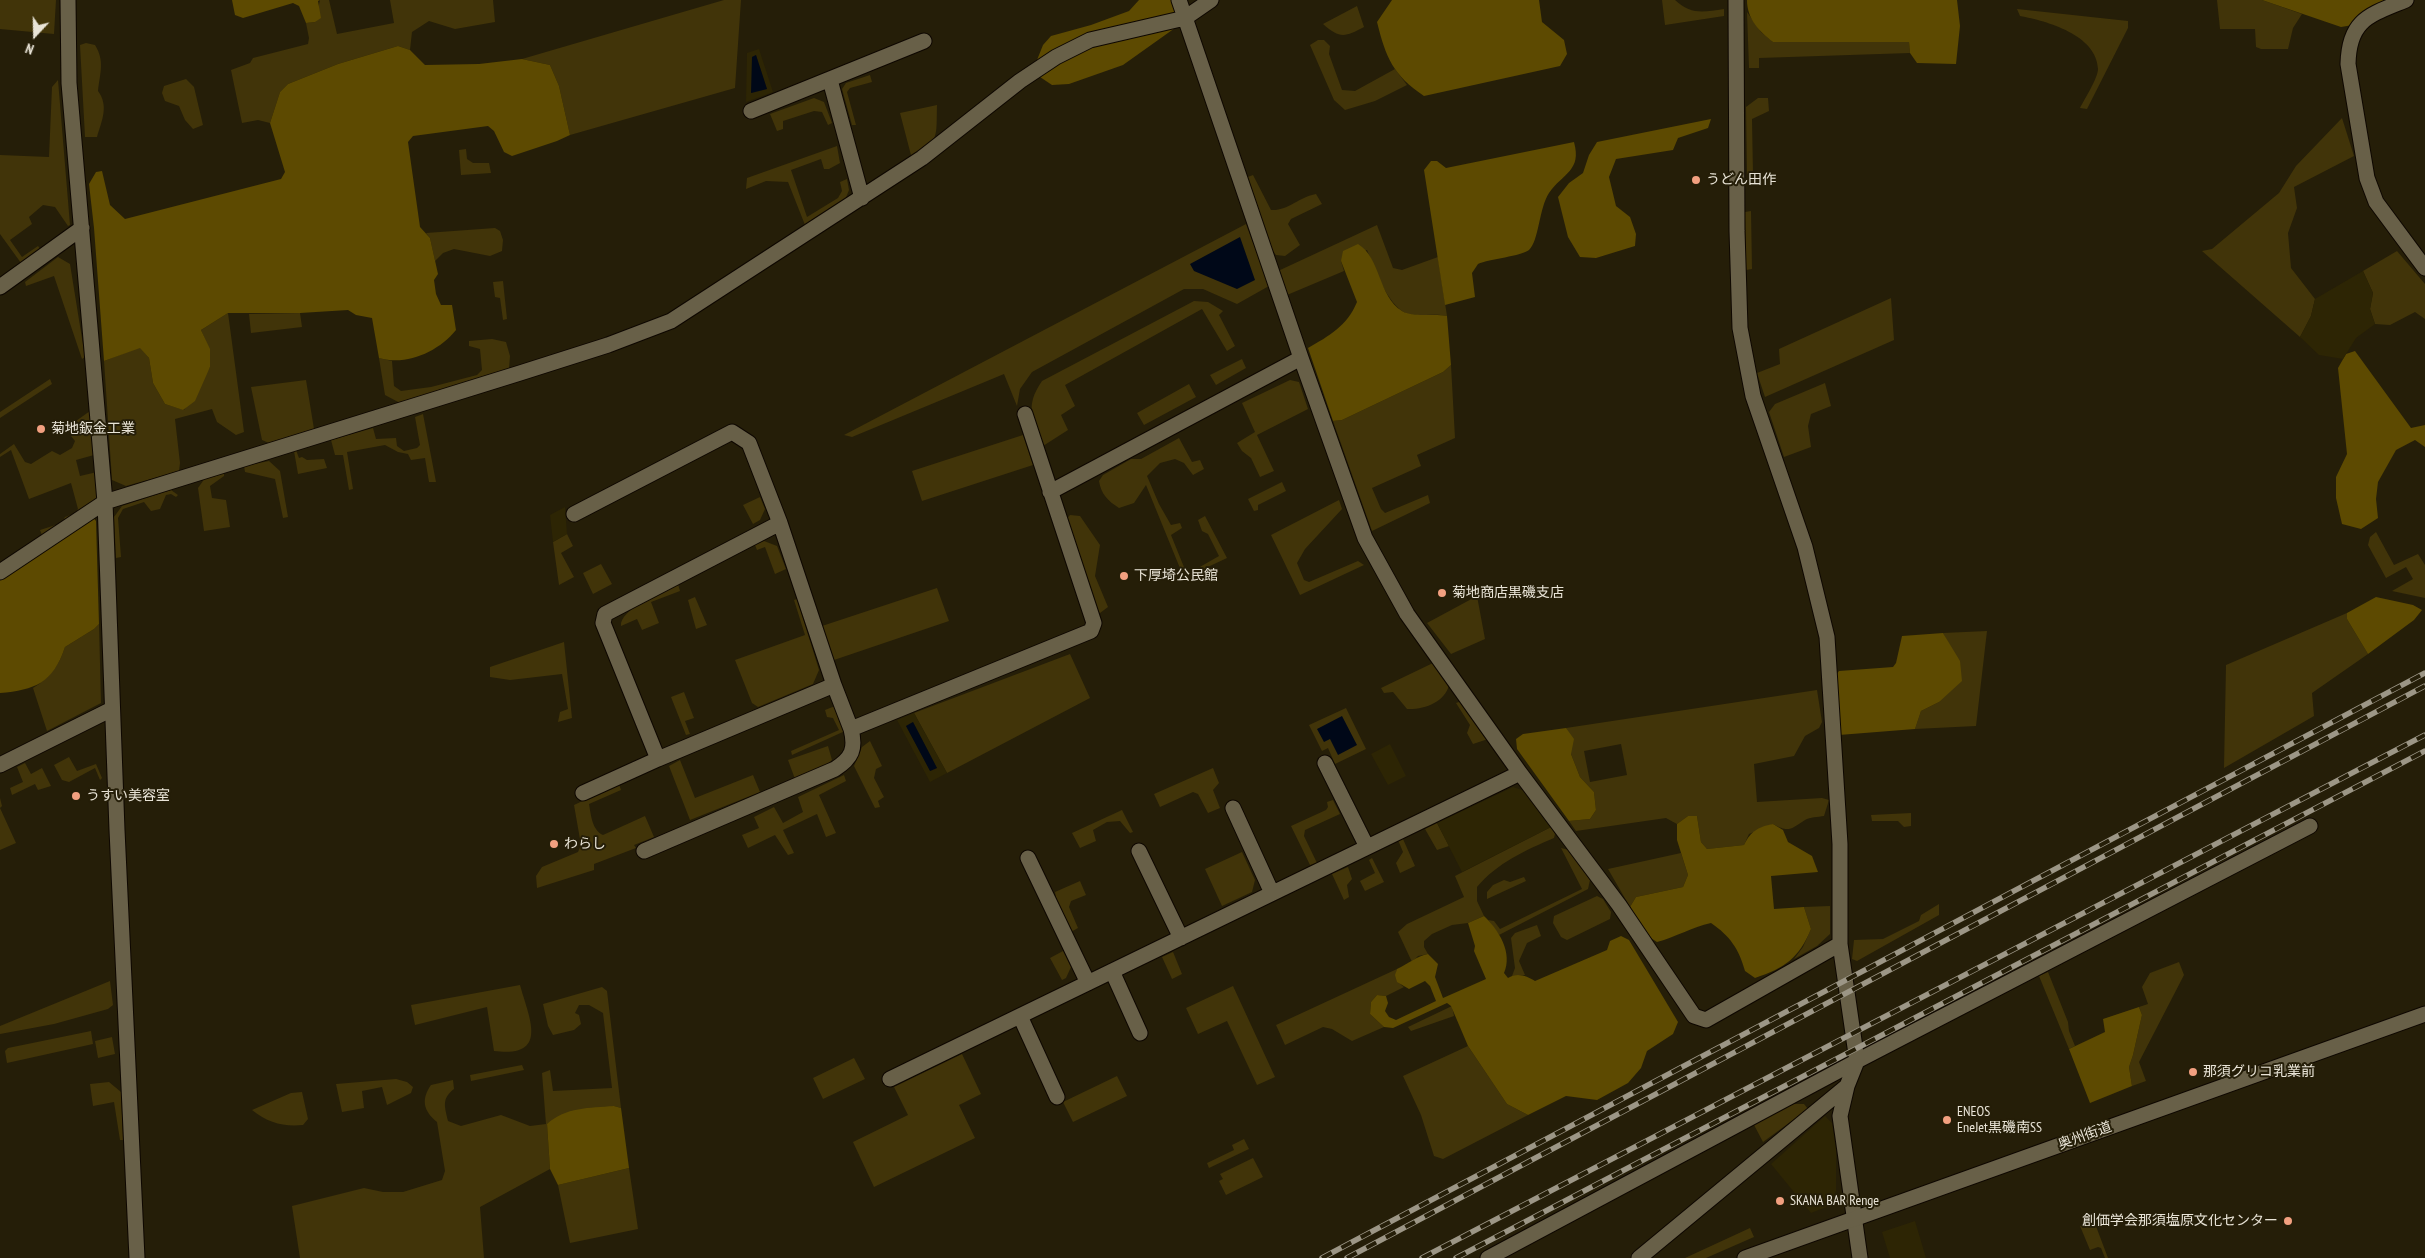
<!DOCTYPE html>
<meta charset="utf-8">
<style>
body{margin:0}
#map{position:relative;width:2425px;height:1258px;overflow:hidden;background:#251e08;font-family:"PT Sans Narrow",sans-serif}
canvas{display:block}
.north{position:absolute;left:10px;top:10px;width:50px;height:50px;-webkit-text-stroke:4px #251e08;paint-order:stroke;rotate:201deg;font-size:14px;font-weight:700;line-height:20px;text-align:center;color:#e9e4d7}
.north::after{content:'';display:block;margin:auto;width:18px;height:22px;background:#e9e4d7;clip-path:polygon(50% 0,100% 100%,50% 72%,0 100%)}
</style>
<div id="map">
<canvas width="2425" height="1258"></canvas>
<div class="north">N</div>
</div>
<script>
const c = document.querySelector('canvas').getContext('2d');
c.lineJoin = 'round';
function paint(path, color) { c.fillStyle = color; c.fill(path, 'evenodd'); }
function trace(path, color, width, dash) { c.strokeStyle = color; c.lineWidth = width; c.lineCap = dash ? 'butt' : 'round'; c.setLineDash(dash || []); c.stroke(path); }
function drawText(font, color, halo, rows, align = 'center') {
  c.font = font + ' "PT Sans Narrow","Noto Sans JP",sans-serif'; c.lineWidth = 4; c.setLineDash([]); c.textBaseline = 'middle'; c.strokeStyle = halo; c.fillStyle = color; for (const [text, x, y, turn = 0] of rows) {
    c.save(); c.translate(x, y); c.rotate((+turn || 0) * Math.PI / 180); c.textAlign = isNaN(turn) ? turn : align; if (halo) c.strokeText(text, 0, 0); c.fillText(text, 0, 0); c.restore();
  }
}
const green = new Path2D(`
 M0,0H56L54,34L0,29Z
 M320,0H329L337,34L394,23L390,0H493L495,22L455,29L429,21L412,32L410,50L398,46L338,64L288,84L280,92L270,123L258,120L242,123L231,70L250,63L253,58L308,44L309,38L306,23L315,22Z
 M724,0H741L735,88L570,135L559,86L550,65L522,59Z
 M1662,0H1675C1691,15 1703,12 1724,9V16L1665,25Z
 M2217,0H2262L2302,14L2293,28L2288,49H2261L2256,47L2255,29H2220Z
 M1357,6L1364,27C1345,37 1340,39 1323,24Z
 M2017,9L2128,21V28L2087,109L2080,108C2084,100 2098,78 2098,69C2097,35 2047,21 2020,16Z
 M1747,12L1761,32L1773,42H1909L1910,53L1759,58V68H1749Z
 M1318,40H1324L1330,46L1329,54L1342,90L1355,91L1395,69L1407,85L1375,101L1345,110L1334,100L1310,45Z
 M86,43L95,45C105,61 100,73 98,91C109,106 102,120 97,137H85L80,45Z
 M870,75L872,82L850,88L847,92L856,125H852L842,89L846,83Z
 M186,79L194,87L203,125L193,129L185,120L179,106L165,101L162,93L164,86Z
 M58,80L70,225L68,226L55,207L43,205L29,217L32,224L10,240L22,257L38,246L41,250L21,263L0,234V155L49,157L52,87Z
 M814,98L824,102L832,123L828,125L822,112L814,111L783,121V129L777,131L770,114Z
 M1758,98H1768L1769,111L1752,119L1753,175L1747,174L1746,107Z
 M937,105C936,139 940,138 912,159L900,113Z
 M2342,118L2354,156L2294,187L2297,208L2288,233L2291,268L2315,299L2311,316L2300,337L2202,251L2212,249L2279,193L2296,166Z
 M837,146L840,163L829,169H824L821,159L791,170L807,217L838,198L842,191L840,182L847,179L849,190L845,200L805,225L788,182L766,181L746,189L747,178Z
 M466,149L467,159L473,163H489L491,173L461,175L459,150Z
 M1253,175L1271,210C1288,211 1299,197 1316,194L1322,204L1291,219L1288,224L1300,245L1285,256L1276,255L1269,246L1245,178Z
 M1751,211L1752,269L1746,270L1745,212Z
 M1246,224L1269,286L1237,304L1203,289H1184L1032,372L1020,389L1017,406L1004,374L852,437L844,435Z
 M1377,225L1393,268L1402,270L1438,257L1447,316C1435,313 1424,316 1412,315C1389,312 1375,268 1367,250L1341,261L1344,271L1287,295L1278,271Z
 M495,228L500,231L503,240L502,251L490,256L454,249L443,253L435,261L430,238L426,233Z
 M2397,251L2425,284V319L2415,312L2390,325L2375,324L2370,309L2373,293L2363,271Z
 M58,257L70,264L85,357L82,359L54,276L26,286L25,282Z
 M503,281L507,319L503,320L500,298L495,297L493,282Z
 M1891,298L1894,340L1765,397L1757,373L1780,364L1779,349Z
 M1194,301L1208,302L1223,311L1219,315L1235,346L1227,351L1202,309L1065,385L1075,406L1061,415L1068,430L1043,446C1033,419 1024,407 1042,381Z
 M228,313L244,432L236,435L217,422L212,409L175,419L180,463L179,471L126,486L112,480L104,361L140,347L149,358L153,383L165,404L184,410L210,367L209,349L201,330Z
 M300,313L302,327L251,333L249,314Z
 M492,339L506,342L510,356L509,369L400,403L385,395L379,358L392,361L394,386L401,391L431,387L477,375L482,370L480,349L469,346V341Z
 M1242,359L1246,368L1216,385L1210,375Z
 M1451,365L1455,438L1417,455L1421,466L1372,488L1381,509L1385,513L1428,495L1430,503L1372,531L1333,421L1342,420L1443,372Z
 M50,379L52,384L0,418V412Z
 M306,380L314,429L269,443L262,440L251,387Z
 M1290,380L1299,382L1308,409L1257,435L1274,471L1260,477L1251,458L1242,451L1237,443L1255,432L1242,403Z
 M1825,383L1831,406L1811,414L1808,426L1811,447L1784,457L1769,412L1775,404Z
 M1189,384L1196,397L1144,425L1137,413Z
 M90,411L94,455L76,460L80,476L97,472L98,501L43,538L40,530L62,523L65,517L76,513L78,509L71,483L29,499L11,450L0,457V454L14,444L25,462L31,464L52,451L60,455L72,448L75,441L71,436L76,433L79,426L76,421Z
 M423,414L436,482H429L425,458L411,460L408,454L398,452L385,445L347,452L353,489L349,490L343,455H335L331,440L373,428L376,439L396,438L397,446L404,451L417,448L420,445L415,417Z
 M1023,435L1033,465L922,501L912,471Z
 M1179,438L1192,462L1200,460L1204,469L1193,475L1184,463L1175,459L1160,463L1147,476L1159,504L1171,525L1180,523L1182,528L1171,535L1188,577L1184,578L1146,485L1134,503L1119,508C1108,501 1101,494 1099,481L1103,475L1131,459H1141Z
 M296,450L299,458L302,457L307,460L324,459L327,468L298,474L294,451Z
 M269,461L280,471L288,517L283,518L275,479L245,472L244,466Z
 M224,472V476L210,486L212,498L226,500L230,527L204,531L198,488L205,478Z
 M1282,482L1286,491L1258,505V510L1254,511L1248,499Z
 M171,490L178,495L176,497L171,494L166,495L160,509L151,511L144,502L123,509L118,518L121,557L116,558L114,517L122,506Z
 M760,497L765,509L760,520L753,524L743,505Z
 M1339,500L1342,509L1305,549L1297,563L1304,580L1309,582L1358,561L1364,565L1300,595L1271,535Z
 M1070,515L1080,516L1100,545L1095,576L1108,607L1100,613L1092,609L1064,522Z
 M1205,516L1227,558L1197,572L1198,568L1219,556L1208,534L1202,531L1198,520Z
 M2376,532L2394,565L2418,554L2425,565V598L2392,591L2413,579L2406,567L2386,578L2368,545L2370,537Z
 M567,534L573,546L561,553L574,577L559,585L553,542Z
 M764,541L777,546L786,569L775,574L765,547L757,550L755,545Z
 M601,564L612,584L593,594L583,573Z
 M678,584L680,591L651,602L659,623L642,630L637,619L621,626C619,609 664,592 678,584Z
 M937,588L949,621L834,660L822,626Z
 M1477,596L1485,639L1451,654L1427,623Z
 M695,597L707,625L696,629L688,600Z
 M797,599L819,670L813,684L758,707L752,703L735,660L805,635L794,600Z
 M2347,613V619L2368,654L2312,693L2314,716L2224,768L2226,665Z
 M99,624L101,703L47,731L33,688C49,678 59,666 65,647L94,629Z
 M1987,631L1976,726L1915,729L1921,711L1939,702L1950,646L1943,633Z
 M564,642L572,718L558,722L560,712L568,709L562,674L510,680L490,677V667Z
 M1070,654L1090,698L947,773L914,713Z
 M1433,663L1449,685C1445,702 1424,710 1407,709L1393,692L1384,693L1381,688Z
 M1817,690L1822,722L1819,728L1805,736L1794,756L1754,764L1757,802L1822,798L1829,800L1824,816C1818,817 1810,817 1805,820C1791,829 1789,833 1773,824L1749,834L1744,845L1707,849L1701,842L1697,816H1688L1677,824L1666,818L1576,831L1569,821L1590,819L1596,810L1594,792L1580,777L1571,754L1566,728ZM1621,744L1627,775L1590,782L1584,751Z
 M684,692L694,718L685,721L690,734L686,735L671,697Z
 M1462,701L1488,739L1473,744L1467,733L1470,725L1456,703Z
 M835,706L845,731L792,755L791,751L839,730L833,718L827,717L825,710Z
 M1346,708L1366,749L1335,764L1328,748L1322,751L1309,725Z
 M870,741L882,766L876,769L874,778L884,797L878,801L880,807L875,808L854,766L862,747Z
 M828,746L832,760L825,766L795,779L788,760Z
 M69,757L77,771L96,764L102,778L100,780L95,768L69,782L62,780L54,765Z
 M680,760L695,798L753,775L760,792L690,820L669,766Z
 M25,763L31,774L42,768L51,786L38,790L35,784L12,795L10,788L23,782L17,767Z
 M1213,768L1219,783L1213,790L1220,808L1208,813L1198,794L1193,792L1160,807L1154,794Z
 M844,775L846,781L819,795L836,833L826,837L817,814L783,830L794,853L788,855L775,835L748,848L742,835L759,828L754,817L774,807L783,823L803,812L798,797Z
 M619,784L621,790L589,804C591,815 592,830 603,835L645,816L654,837L634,845L636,848L594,864V870L537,888L536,876L542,867L578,852L581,845L574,805Z
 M0,798L2,806L0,808L16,843L0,850Z
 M1333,800L1340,814L1305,830L1304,836L1317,863L1310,865L1291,826L1326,810L1328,807L1327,802Z
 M1122,810L1133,832L1130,833L1120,821L1107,822L1093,830L1096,841L1080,848L1072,833Z
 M1911,813V826L1904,827L1898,821H1872L1871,815Z
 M1437,823L1449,846L1437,850L1425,829Z
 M1551,827L1555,834L1554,838C1526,850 1497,863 1477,887V901L1484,916L1468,923L1452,925L1432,934L1424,941V947L1428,954L1418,956L1412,962L1398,932L1407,924L1464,897L1455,876Z
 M1403,839L1415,866L1400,873L1396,863L1403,852L1398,840Z
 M1561,848L1569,850L1590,880L1588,889L1499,935L1488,920L1494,921L1500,929L1582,889Z
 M1242,852L1255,880L1252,892L1222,906L1205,869Z
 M1681,853L1688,875L1683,887L1636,897L1630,907L1608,869Z
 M1372,858L1384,882L1365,891L1360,881L1375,873L1369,860Z
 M1348,867L1352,879L1347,885L1349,897L1344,900L1332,874Z
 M1524,877L1526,881L1487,899V892L1493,885L1504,880L1510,882Z
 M1080,881L1086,895L1071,901L1069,907L1078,928L1071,932L1057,904L1055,892Z
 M1597,896L1603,899L1611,912L1610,919L1567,940L1561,937L1553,923L1554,916Z
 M1939,904V915L1857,961L1852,959L1854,940L1883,939L1919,921L1921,915Z
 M1830,906V934L1817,946L1794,959L1803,947L1811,929L1804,907Z
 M1537,925L1541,936L1527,943L1519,961L1525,975L1512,976L1515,968L1511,938L1515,933Z
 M1063,951L1071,967L1066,978L1062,980L1050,958Z
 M1173,952L1182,974L1172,979L1162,957Z
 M2179,962L2184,975L2139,1062L2146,1081L2132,1086L2129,1067L2133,1055L2142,1015L2139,1007L2148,1004L2142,987L2150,973Z
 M1397,969C1395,978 1397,982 1404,987L1386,996L1377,995L1371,1002L1370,1014L1384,1027L1352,1041L1332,1029L1323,1027L1285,1045L1276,1025Z
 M2048,972L2068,1022L2069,1031L2075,1046L2069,1049L2039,976Z
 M110,981L113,1005L108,1009L54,1024L0,1034V1026Z
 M520,985C529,1018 550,1058 494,1051L487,1007L415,1025L411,1005Z
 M1233,986L1275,1077L1257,1085L1227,1021L1198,1034L1186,1008Z
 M602,987L607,991L621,1108L614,1106L547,1124L550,1169L480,1207L484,1258H300L292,1206L364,1188L383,1192H403L442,1180L445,1171L437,1122C423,1111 421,1099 431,1085L453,1080L454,1089C441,1099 445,1107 448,1121L461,1126L501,1115L530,1126L546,1124L542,1073L550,1070L553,1091L612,1088L603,1013L589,1005H579L575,1013L579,1015L581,1024L574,1030L553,1035L548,1026L543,1004Z
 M1452,1006L1454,1016L1411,1031L1408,1027Z
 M91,1031L93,1044L7,1063L5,1051L8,1048Z
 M112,1037L115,1054L98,1058L95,1041Z
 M1468,1046L1507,1104L1528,1115L1443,1159L1434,1156L1421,1115L1403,1076Z
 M962,1054L981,1094L959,1105L975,1138L874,1187L853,1142L908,1115L894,1087Z
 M854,1058L865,1079L823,1099L813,1078Z
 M522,1065L524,1070L471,1081L470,1075Z
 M1117,1076L1127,1096L1073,1122L1063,1102Z
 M396,1079L407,1082L413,1087L411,1093L387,1105L382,1087L362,1091L364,1108L342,1112L336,1084Z
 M109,1082L121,1092L123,1140H120L114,1102L93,1106L90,1084Z
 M302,1092L308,1119L303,1125C284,1127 268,1123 252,1110L291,1093Z
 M1789,1104H1804L1808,1109L1763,1142L1753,1123Z
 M1244,1139L1249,1149L1209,1168L1207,1163L1234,1150L1232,1145Z
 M1253,1158L1263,1177L1226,1195L1219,1181L1223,1179L1220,1174Z
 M629,1168L638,1229L570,1243L558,1185Z
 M2094,1221L2108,1258H2105L2101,1248L2098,1247L2090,1250L2080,1226Z
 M1750,1228L1754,1237L1706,1258H1685Z`);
const forest = new Path2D(`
 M232,0H320L318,1L321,18L315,22L306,23L299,6L293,3L243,18L235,15Z
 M1139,0H1176L1180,13L1175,28L1123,65L1069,84L1052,85L1040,77L1035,65L1043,45L1051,36L1091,25L1129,11Z
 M1392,0H1539L1542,22L1564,40L1567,54L1560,66L1424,96C1393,75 1386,58 1377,22Z
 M1747,0H1957L1960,26L1956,64L1917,63L1910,53L1909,42H1773C1759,31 1747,19 1747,0Z
 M2262,0H2396L2371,22L2341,27Z
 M398,46L410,50L425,65L479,64L522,59L550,65L559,86L570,135L557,141L512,156L504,152L494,131L488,126L413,136L408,142L420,227L430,238L438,274L434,280L436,294L441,305H452L456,330C438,352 407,366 379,358L372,318L356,315L348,310L300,313H228L201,330L210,349V367L195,401L183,410L165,404L153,383L149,358L140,348L104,361L94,228L89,184L96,172L102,171L110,205L125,219L281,179L285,172L270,123L280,92L288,84L338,64Z
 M1711,119L1708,128L1678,138L1673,150L1616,159L1609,177L1616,206L1630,217L1636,234L1635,246L1596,258L1580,257L1568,237L1558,197L1569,183L1583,173L1589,155L1597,142Z
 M1574,142C1582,171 1563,173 1549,193C1539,208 1539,241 1529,250C1522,256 1489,259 1478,264L1472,273L1475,297L1445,305L1424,170L1431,161H1437L1446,168Z
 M1358,244C1381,258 1378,296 1402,311C1413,318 1434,313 1447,316L1451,365L1443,372L1342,420L1333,421L1308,348C1329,336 1347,326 1357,302L1341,261L1343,251Z
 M2355,351L2411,428L2425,425V447L2415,440L2396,450L2378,482L2376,499L2378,518L2361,529L2342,524L2336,498V477L2347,454L2338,368L2346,354Z
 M91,515L96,521L99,624L94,629L65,647C53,683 35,690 0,693V576Z
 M2376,597L2413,605L2422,610L2414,620L2368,654L2347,619V613Z
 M1943,633L1960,661L1962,681L1939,702L1921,711L1915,729L1839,735L1835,676L1839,671L1893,667L1896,663L1902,636Z
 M1566,728L1574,739L1571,754L1580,777L1594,792L1596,810L1590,819L1569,821L1517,749L1516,739L1523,734Z
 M1688,816H1697L1701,842L1707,849L1744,845C1751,831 1758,827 1773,824L1783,830L1788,842L1812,856L1818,872L1771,876L1774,909L1804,907L1811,929C1799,958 1785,968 1755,978L1745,971C1739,949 1730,936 1711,923C1692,927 1676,937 1657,942L1646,935L1630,907L1636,897L1683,887L1688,875L1677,840V824Z
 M1484,916C1499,930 1513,953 1504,973L1508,978C1517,972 1527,976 1535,981L1607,950L1610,941L1621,936L1629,940L1678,1022L1673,1034L1647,1051L1641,1068L1628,1083L1597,1100L1566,1096L1528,1115L1507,1104L1468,1046L1451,1006L1447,1003L1393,1028L1384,1027L1370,1014L1371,1002L1377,995L1386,996L1388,1003L1385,1011L1389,1017L1396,1020L1436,1001L1430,986L1425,981L1409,989L1397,982L1395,975L1397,969C1408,964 1417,956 1428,954L1438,964L1435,977L1443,998L1486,979L1474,951L1475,946L1468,923Z
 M2139,1007L2142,1015L2133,1055L2129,1067L2132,1086L2090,1103L2069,1049L2105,1032L2103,1019Z
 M614,1106L621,1108L629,1168L558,1185L550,1169L547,1124C566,1107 589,1108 614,1106Z`);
const sand = new Path2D(`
 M759,49L773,92L746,102L747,53ZM756,55L767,89L752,93V57Z
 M2363,271L2373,293L2370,309L2375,324L2356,338L2343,359L2319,355L2300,337L2311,316L2315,299Z
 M565,507L567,534L553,542L550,515Z
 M914,713L947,773L930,782L897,720ZM913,722L937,768L931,771L906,726Z
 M1390,744L1406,776L1388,785L1371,754Z
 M1513,787L1525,791L1551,827L1462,872L1437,823Z
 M1825,1116L1832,1123L1836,1149V1191L1829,1206L1811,1213L1771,1164Z
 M1915,1221L1926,1258H1890L1882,1232Z`);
const water = new Path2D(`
 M756,55L767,89L751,93L752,57Z
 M1240,237L1255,280L1237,289L1194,271L1190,264Z
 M1342,716L1357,745L1338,755L1330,739L1324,742L1317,729Z
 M913,722L937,768L930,771L906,726Z`);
const minor = new Path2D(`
 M68,0L69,83L105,502L117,830L137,1258
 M1179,0L1301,358L1365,538L1407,614L1520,773L1619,905L1694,1016L1706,1020L1840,944
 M1736,0L1737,231L1740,328L1753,396L1805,547L1827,637L1840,844V944L1857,1061L1847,1086L1840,1116L1860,1258
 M2406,0C2370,15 2349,19 2348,64L2367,178L2376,202L2425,268
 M830,80L862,198
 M751,111L924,41
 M0,287L82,228
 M1050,492L1301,358
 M574,514L732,432L749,443L780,523L834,685
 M0,572L105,502L520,373L608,345L671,321L922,158L1020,81L1056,57L1090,40L1185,18L1211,0
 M658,759L603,623L605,614L780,523
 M1325,763L1367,847
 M0,765L112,709
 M583,793L658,759L834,685L851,729L1091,631L1094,623L1025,414
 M1233,808L1272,893
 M644,851L835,769C852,758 856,749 851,729
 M1139,851L1181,938
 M1028,858L1088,983
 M1112,971L1140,1033
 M1020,1016L1057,1097
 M890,1079L1520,773
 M1488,1258L1857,1061L2310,826
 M1639,1258L1847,1086`);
const secondary = new Path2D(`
 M1745,1258L2425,1014`);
const rail = new Path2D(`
 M1322,1258L2425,673
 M1347,1258L2425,686
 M1422,1258L2425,735
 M1456,1258L2425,751`);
const markers = [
 [1696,180,5,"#f2a080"],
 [41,429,5,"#f2a080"],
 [1124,576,5,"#f2a080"],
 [1442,593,5,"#f2a080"],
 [76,796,5,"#f2a080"],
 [554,844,5,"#f2a080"],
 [2193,1072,5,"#f2a080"],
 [1947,1120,5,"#f2a080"],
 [1780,1201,5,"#f2a080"],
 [2288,1221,5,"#f2a080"]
];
const poiNames = [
 ["うどん田作",1706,180],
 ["菊地鈑金工業",51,429],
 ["下厚埼公民館",1134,576],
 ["菊地商店黒磯支店",1452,593],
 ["うすい美容室",86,796],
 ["わらし",564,844],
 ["那須グリコ乳業前",2203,1072],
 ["ENEOS",1957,1112],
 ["EneJet黒磯南SS",1957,1128],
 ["SKANA BAR Renge",1790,1201],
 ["創価学会那須塩原文化センター",2278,1221,"right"]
];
const streetNames = [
 ["奥州街道",2085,1136,-20]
];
paint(green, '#413409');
paint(forest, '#5d4a01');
paint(sand, '#2d2504');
paint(water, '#000818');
trace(minor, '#0e0700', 17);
trace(secondary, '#0e0700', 17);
trace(minor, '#686048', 15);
trace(secondary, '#686048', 15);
trace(rail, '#9c9686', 5.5);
trace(rail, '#251e08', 4, [11]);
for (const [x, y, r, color] of markers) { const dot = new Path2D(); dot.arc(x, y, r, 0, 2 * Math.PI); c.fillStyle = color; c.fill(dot); trace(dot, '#251e08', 2); }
drawText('14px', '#e9e4d7', '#251e08', poiNames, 'left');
drawText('14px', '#e9e4d7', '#251e08', streetNames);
</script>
